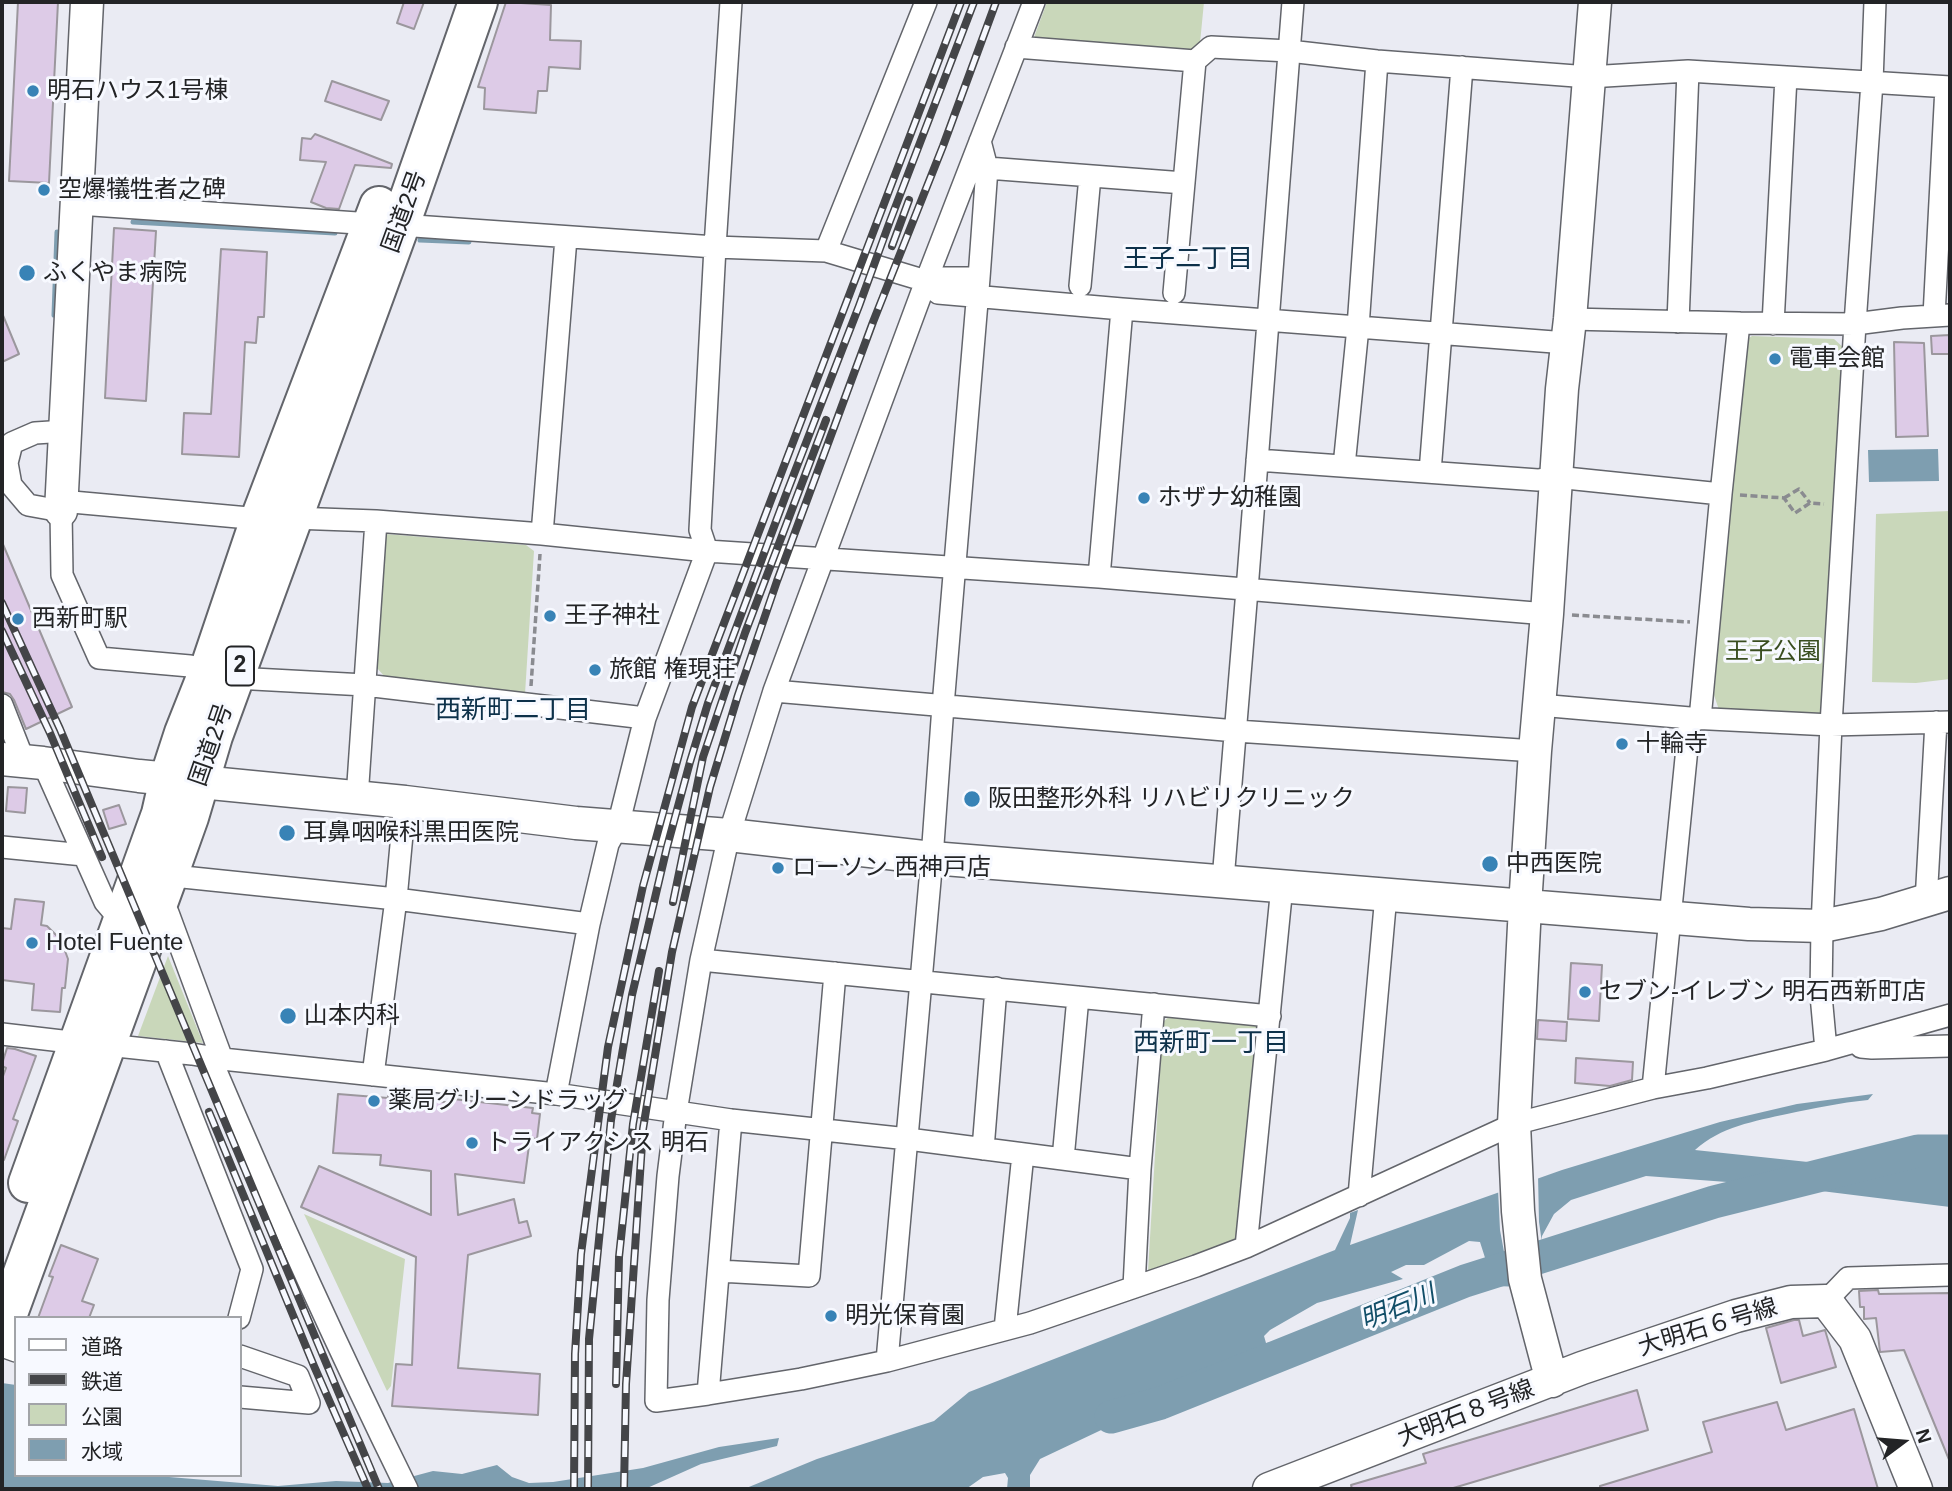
<!DOCTYPE html>
<meta charset="utf-8">
<style>
body{margin:0}
#map{position:relative;width:1952px;height:1491px;overflow:hidden;background:#eaebf3;font-family:Helvetica,"Noto Sans JP",sans-serif}
canvas{display:block}
.frame{position:absolute;inset:0;border:4px solid #232426;pointer-events:none}
.legend{position:absolute;left:14px;top:1316px;width:228px;height:161px;box-sizing:border-box;background:#f7f9ff;border:2px solid #a2a4a8;margin:0;padding:9px 12px;list-style:none;font-size:21px;color:#232426}
.legend li{display:flex;align-items:center;gap:14px;height:35px}
.legend b{width:35px;border:2px solid #a2a4a8}
.north{position:absolute;left:1868px;top:1407px;width:70px;height:70px;-webkit-text-stroke:5px #f7f9ff;paint-order:stroke;rotate:74deg;font-size:19px;font-weight:700;line-height:28px;text-align:center;color:#232426}
.north::after{content:'';display:block;margin:auto;width:24px;height:32px;background:#232426;clip-path:polygon(50% 0,100% 100%,50% 72%,0 100%)}
</style>
<div id="map">
<canvas width="1952" height="1491"></canvas>
<div class="frame"></div>
<ul class="legend">
<li><b style="height:9px;background:#fff"></b>道路</li>
<li><b style="height:9px;background:#444548"></b>鉄道</li>
<li><b style="height:19px;background:#c9d7ba"></b>公園</li>
<li><b style="height:19px;background:#7e9eb0"></b>水域</li>
</ul>
<div class="north">N</div>
</div>
<script>
const c = document.querySelector('canvas').getContext('2d');
c.lineJoin = 'round';
function paint(path, color) { c.fillStyle = color; c.fill(path, 'evenodd'); }
function trace(path, color, width, dash) { c.strokeStyle = color; c.lineWidth = width; c.lineCap = dash ? 'butt' : 'round'; c.setLineDash(dash || []); c.stroke(path); }
function drawText(font, color, halo, rows, align = 'center') {
  c.font = font + ' Helvetica,"Noto Sans JP",sans-serif'; c.lineWidth = 6; c.setLineDash([]); c.textBaseline = 'middle'; c.strokeStyle = halo; c.fillStyle = color; for (const [text, x, y, turn = 0] of rows) {
    c.save(); c.translate(x, y); c.rotate((+turn || 0) * Math.PI / 180); c.textAlign = isNaN(turn) ? turn : align; if (halo) c.strokeText(text, 0, 0); c.fillText(text, 0, 0); c.restore();
  }
}
const green = new Path2D(`
 M1047,2H1204L1200,43L1191,51L1033,40Z
 M1752,336L1834,339L1845,349L1825,717L1719,710L1714,695L1744,341Z
 M1950,511V679L1916,683L1872,682L1876,514Z
 M385,534L526,545L534,551L525,694L385,677L377,668Z
 M168,956L203,1043L138,1036Z
 M1173,1013L1256,1024L1261,1032L1239,1240L1155,1275L1148,1271L1163,1022Z
 M304,1214L405,1259L391,1386L387,1391Z`);
const water = new Path2D(`
 M1938,449L1939,481L1869,482L1868,450Z
 M1873,1094L1868,1100C1839,1103 1815,1108 1787,1114C1755,1121 1720,1127 1695,1150L1808,1162L1855,1173L1869,1164L1950,1144V1207L1781,1186L1646,1176L1571,1200L1554,1214L1542,1236L1537,1268L1525,1287L1494,1286L1480,1242L1469,1241L1424,1265H1406L1391,1272L1403,1279L1317,1303L1270,1330L1264,1336L1266,1343L1328,1333L1367,1334L1368,1337L1279,1361L1255,1364L1220,1395H1205L1190,1388L1040,1459L1030,1475V1489H1007L1008,1478L1005,1473L983,1477L966,1489H744L817,1459L934,1421L969,1392L1335,1250L1350,1218V1213L1358,1210L1350,1245L1562,1170L1720,1122L1797,1104Z
 M2,1383L16,1385V1475H145L278,1486L336,1481L388,1483L433,1471L462,1474L497,1465L512,1477L529,1483L553,1482L643,1468L719,1447L779,1438L777,1446L701,1464L645,1489H2Z`);
const pier = new Path2D(`
 M1538,1175L1539,1222L1543,1250L1540,1269L1536,1281L1526,1290H1511L1500,1230L1498,1189Z`);
const stream = new Path2D(`
 M133,222L335,233
 M420,240L469,242
 M54,315L57,232`);
const river = new Path2D(`
 M1111,1417L1161,1403L1465,1281L1714,1202L1918,1151H1950`);
const building = new Path2D(`
 M18,2H58L49,183L9,181Z
 M404,2H424L414,29L397,23Z
 M506,2L551,5L550,40L581,41L580,69L549,67L547,91H538L536,113L484,109L485,88L478,87Z
 M332,81L389,101L381,120L325,101Z
 M315,134L392,164L391,168L355,165L339,209L326,208L311,202L326,162L300,160L302,138L311,139Z
 M114,228L156,231L146,401L105,398Z
 M221,249L267,252L264,317H258L256,343L245,342L239,457L182,454L184,413L211,414Z
 M2,313L19,354L2,362Z
 M1950,335V354H1932L1931,336Z
 M1894,342L1924,343L1928,436L1896,437Z
 M2,542L72,707L26,729L14,700L10,694L2,692Z
 M8,787L27,788L25,813L6,811Z
 M119,805L126,824L109,829L103,810Z
 M15,899L44,902L41,925L47,926L61,940L68,959L65,988H62L60,1012L32,1010L34,984L2,980V928L11,929Z
 M1571,963L1602,965L1599,1021L1568,1019Z
 M1538,1020L1567,1022L1566,1041L1537,1039Z
 M7,1048L15,1049L36,1056L13,1119L18,1121L4,1160H2V1079L6,1068L2,1066V1064Z
 M1576,1058L1633,1062L1632,1080L1610,1086L1575,1083Z
 M338,1094L388,1098V1095L452,1103L453,1099L533,1108L532,1113L540,1114L537,1139L530,1138L524,1183L455,1174L458,1215L514,1199L519,1223L527,1221L531,1236L468,1255L458,1368L540,1374L538,1415L392,1406L396,1364L412,1365L416,1257L301,1207L319,1166L431,1215V1171L380,1165L381,1155L333,1153Z
 M61,1245L98,1259L82,1301L94,1305L89,1318H38L53,1277L49,1276Z
 M1878,1290L1879,1294L1950,1293V1462L1904,1350L1880,1352L1876,1318L1864,1319V1307H1860L1859,1291Z
 M1794,1320H1799L1803,1336L1825,1330L1836,1367L1781,1383L1766,1328Z
 M1637,1390L1648,1430L1450,1489H1352L1351,1485L1426,1463L1423,1454Z
 M1777,1402L1786,1430L1854,1409L1878,1489H1600V1486L1712,1452L1703,1422Z`);
const path = new Path2D(`
 M1740,495L1784,498L1795,513L1810,503L1824,504
 M1784,498L1799,489L1810,503
 M1572,615L1690,622
 M531,686L540,554`);
const street = new Path2D(`
 M1034,2L926,281L774,691L729,835L701,960L676,1112L668,1176L658,1300L656,1401L708,1394L801,1379L887,1361L1030,1323L1196,1266L1246,1247L1514,1124L1653,1088L1707,1078L1826,1050L1950,1015
 M1016,47L1195,61L1211,47L1289,51L1377,61L1589,77L1688,71L1950,87
 M987,168L1184,183
 M78,204L372,224
 M400,225L715,247L826,251L926,281L938,293L1122,309L1567,343
 M826,251L926,2
 M926,281L941,278H979
 M1080,286L1090,176
 M1174,293L1195,61
 M1934,316L1946,87
 M1570,319L1739,323L1855,324L1902,318L1950,315
 M1678,322L1688,71
 M1773,324L1786,77
 M66,431L35,433L12,443L7,463L11,485L28,505L61,511L62,575L99,658L190,666L209,670
 M1257,460L1538,480L1556,477L1721,494
 M1344,466L1358,327L1377,61
 M1430,472L1462,67
 M61,501L260,519
 M293,518L376,521L542,534L707,551L1099,577L1547,614
 M542,534L566,238
 M1099,577L1122,309
 M235,678L365,685L645,718
 M774,691L1236,731L1535,751
 M2,705L24,761
 M1539,705L1690,718L1831,725L1950,722
 M1700,719L1721,494L1739,323
 M43,763L105,902L122,922
 M357,798L376,521
 M2,847L84,855
 M169,873L183,877L396,899L589,924
 M1223,880L1247,590L1293,2
 M1926,902L1936,722
 M157,906L168,913L222,1059
 M701,960L1270,1016
 M2,1034L79,1043
 M107,1045L192,1054L222,1059L556,1094L731,1120L908,1139L1140,1169
 M1861,1047L1872,1048L1950,1046
 M1826,1050L1821,995L1822,926L1831,725L1855,324L1872,82L1875,2
 M166,1051L252,1269L239,1318
 M210,1057C272,1203 337,1347 407,1489
 M373,1075L396,899L405,802
 M1653,1088L1690,718
 M556,1094L589,924L608,844L618,826L645,718L707,551L700,530L715,247L731,2
 M983,1149L996,988
 M1063,1159L1078,997
 M1359,1196L1386,895
 M1246,1247L1282,886
 M719,1271L809,1276L835,973
 M1134,1287L1140,1169L1154,1004
 M1826,1301L1848,1278L1950,1275
 M1005,1329L1023,1154
 M2,1346L16,1351
 M240,1356L298,1376L309,1403L240,1397
 M887,1361L932,858L943,706L979,278L987,168L980,141
 M708,1394L731,1120`);
const secondary = new Path2D(`
 M61,511L87,2
 M2,759L43,763L139,776L405,802L576,823L729,835L932,858L1749,924L1822,926L1881,914L1950,893
 M1552,1381L1525,1279L1518,1211L1514,1124L1525,906L1535,751L1547,614L1562,389L1570,319L1595,2
 M1269,1489L1582,1368L1736,1316L1791,1302L1826,1301L1855,1339L1916,1489`);
const highway = new Path2D(`
 M28,1183L161,814L169,779L184,733L209,670L260,519L379,206
 M2,1330L169,873L189,817L213,736L400,225L478,2`);
const rail = new Path2D(`
 M892,246L909,200
 M2,603L60,729L379,1489
 M2,631L50,733L102,857
 M673,902L703,757L745,633L826,420
 M209,1112L314,1366L368,1489
 M616,1384L619,1257L633,1124L659,971
 M574,1489L575,1354L581,1254L608,1047L643,886L692,707L961,2
 M588,1489L589,1339L611,1120L632,995L667,847L690,762L708,703L787,492L859,306L890,221L974,2
 M624,1489L626,1384L643,1129L672,952L710,787L738,695L777,581L873,322L943,146L996,2`);
const markers = [
 [33,91,7,"#3883b6"],
 [44,190,7,"#3883b6"],
 [27,273,9,"#3883b6"],
 [1775,359,7,"#3883b6"],
 [1144,498,7,"#3883b6"],
 [550,616,7,"#3883b6"],
 [18,619,7,"#3883b6"],
 [595,670,7,"#3883b6"],
 [1622,744,7,"#3883b6"],
 [972,799,9,"#3883b6"],
 [287,833,9,"#3883b6"],
 [1490,864,9,"#3883b6"],
 [778,868,7,"#3883b6"],
 [32,943,7,"#3883b6"],
 [1585,992,7,"#3883b6"],
 [288,1016,9,"#3883b6"],
 [374,1101,7,"#3883b6"],
 [472,1143,7,"#3883b6"],
 [831,1316,7,"#3883b6"]
];
const shields = [
 [240,666,28]
];
const shieldNames = [
 ["2",240,666]
];
const poiNames = [
 ["明石ハウス1号棟",47,91],
 ["空爆犠牲者之碑",58,190],
 ["ふくやま病院",43,273],
 ["電車会館",1789,359],
 ["ホザナ幼稚園",1158,498],
 ["王子神社",564,616],
 ["西新町駅",32,619],
 ["旅館 権現荘",609,670],
 ["十輪寺",1636,744],
 ["阪田整形外科 リハビリクリニック",988,799],
 ["耳鼻咽喉科黒田医院",303,833],
 ["中西医院",1506,864],
 ["ローソン 西神戸店",792,868],
 ["Hotel Fuente",46,943],
 ["セブン-イレブン 明石西新町店",1599,992],
 ["山本内科",304,1016],
 ["薬局グリーンドラッグ",388,1101],
 ["トライアクシス 明石",486,1143],
 ["明光保育園",845,1316]
];
const streetNames = [
 ["国道2号",405,212,-70],
 ["国道2号",212,745,-71],
 ["大明石６号線",1708,1328,-17],
 ["大明石８号線",1466,1414,-21]
];
const parkNames = [
 ["王子公園",1773,652]
];
const neighbourhoodNames = [
 ["王子二丁目",1188,260],
 ["西新町二丁目",513,711],
 ["西新町一丁目",1211,1044]
];
const waterNames = [
 ["明石川",1398,1308,-22]
];
paint(green, '#c9d7ba');
paint(water, '#7e9eb0');
paint(pier, '#eaebf3');
trace(stream, '#7e9eb0', 5);
trace(river, '#7e9eb0', 33);
paint(building, '#ddcbe7');
trace(building, '#9b979d', 2);
trace(street, '#63656b', 24);
trace(secondary, '#63656b', 35);
trace(highway, '#63656b', 42);
trace(path, '#8a8b90', 3.5, [7, 3.5]);
trace(street, '#fff', 21);
trace(secondary, '#fff', 32);
trace(highway, '#fff', 38);
trace(rail, '#444548', 8);
trace(rail, '#f7f9ff', 5, [16]);
for (const [x, y, r, color] of markers) { const dot = new Path2D(); dot.arc(x, y, r, 0, 2 * Math.PI); c.fillStyle = color; c.fill(dot); trace(dot, '#f7f9ff', 2.5); }
for (const [x, y, w] of shields) { const box = new Path2D(); box.roundRect(x - w / 2, y - 19.5, w, 39, 5); c.fillStyle = '#f7f9ff'; c.fill(box); trace(box, '#232426', 2); }
drawText('bold 23px', '#232426', null, shieldNames);
drawText('24px', '#232426', '#f7f9ff', poiNames, 'left');
drawText('24px', '#232426', '#f7f9ff', streetNames);
drawText('24px', '#394d1f', '#f7f9ff', parkNames);
drawText('26px', '#0d314a', '#f7f9ff', neighbourhoodNames);
drawText('italic 26px', '#114e68', '#f7f9ff', waterNames);
</script>
